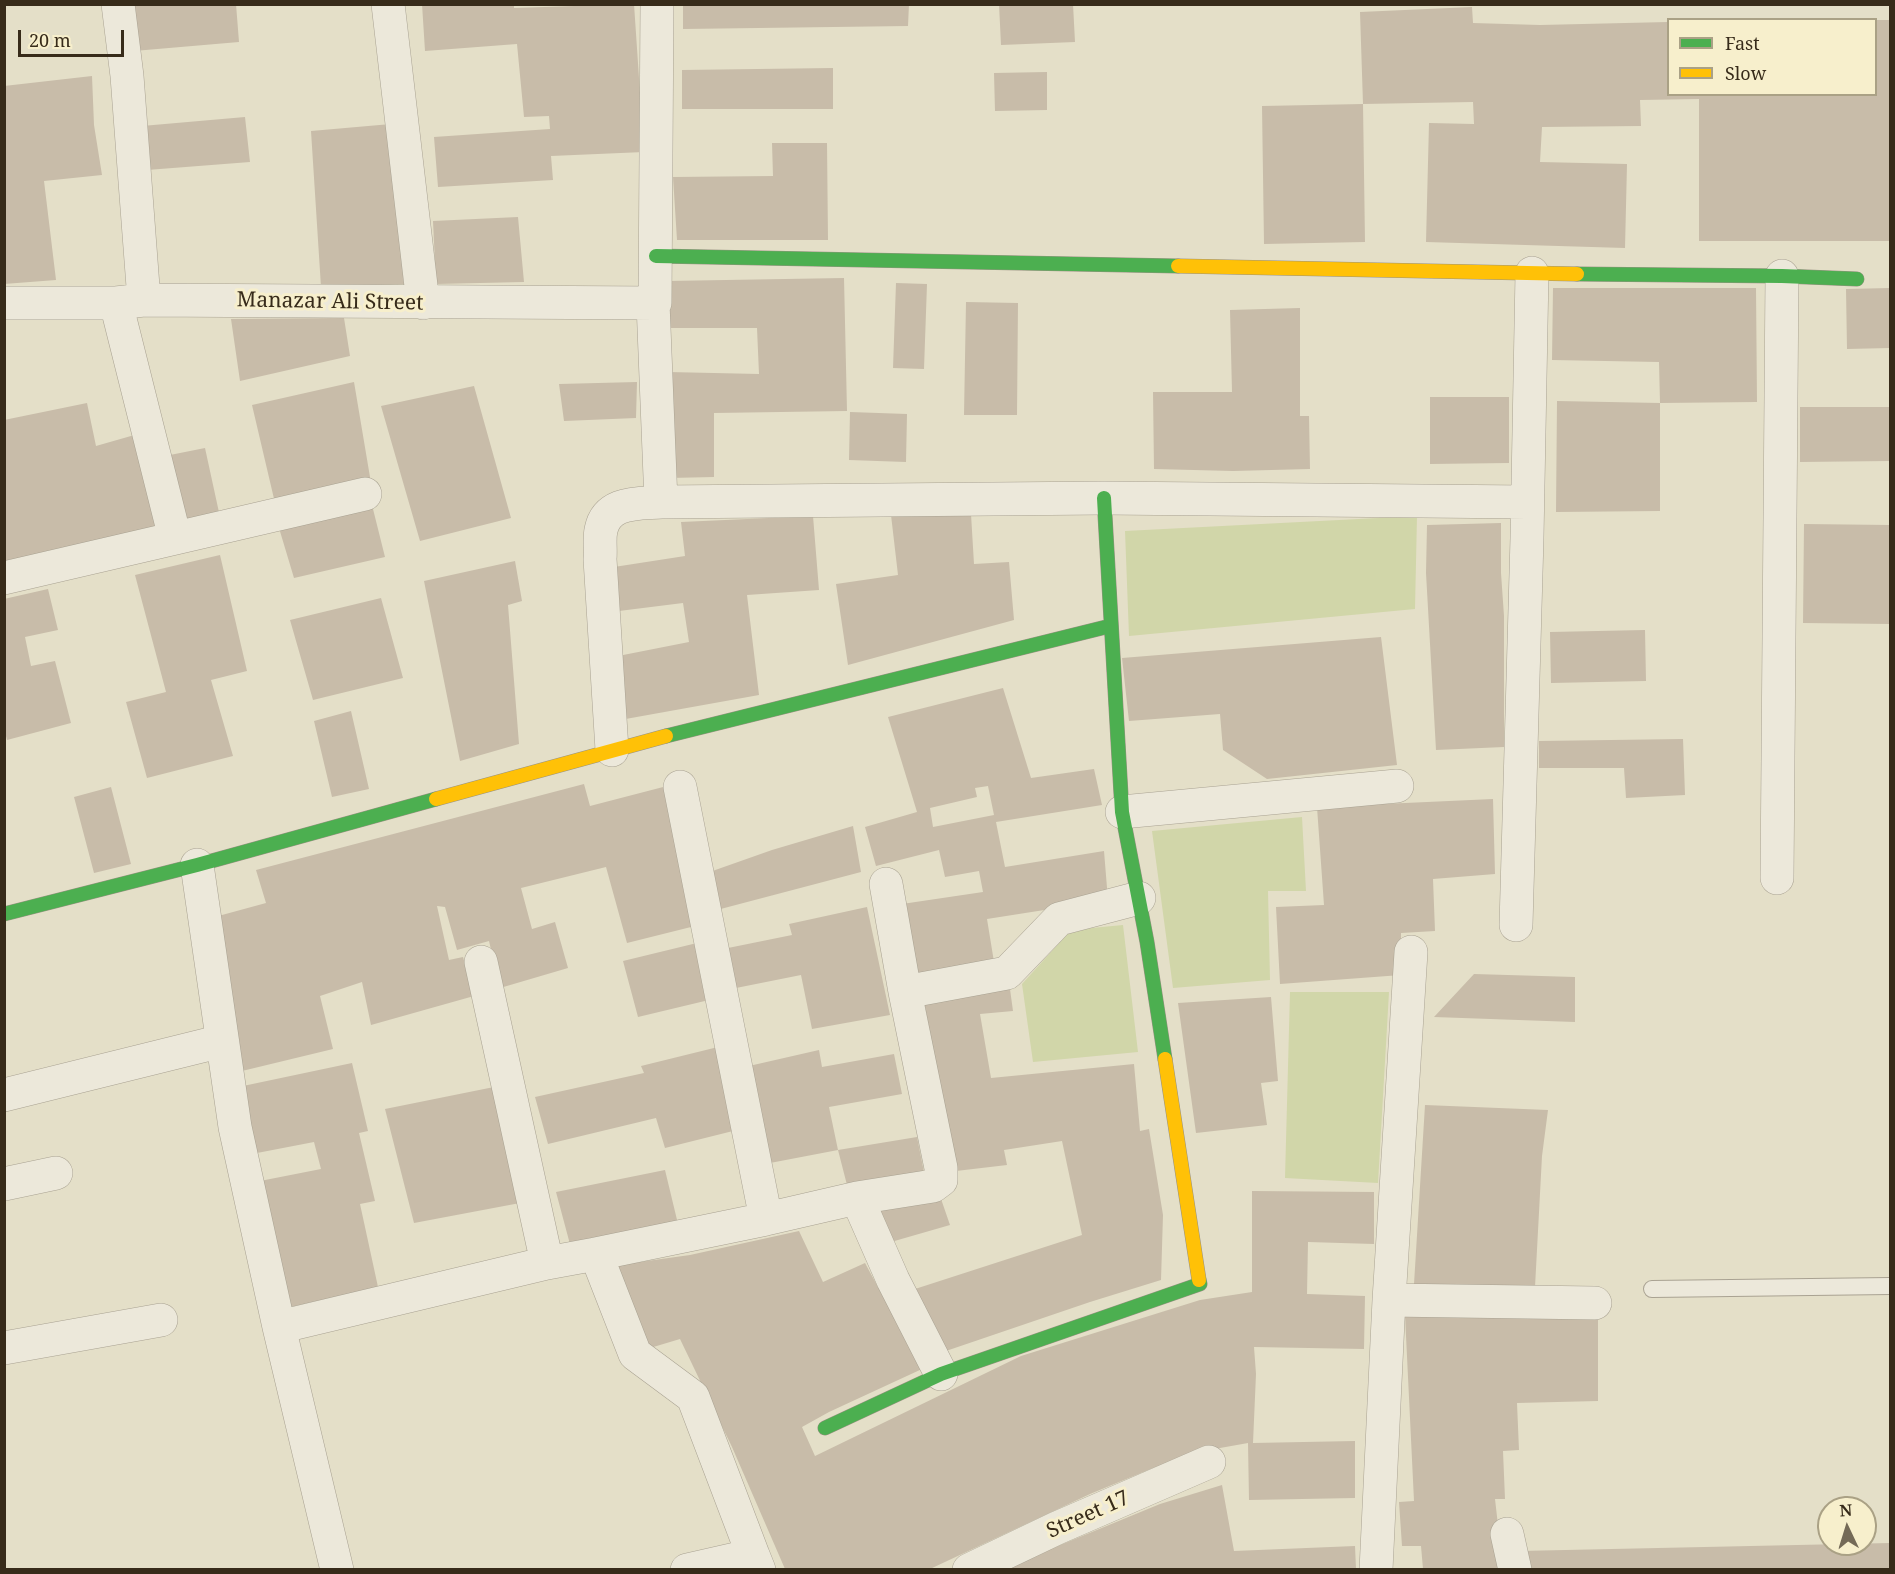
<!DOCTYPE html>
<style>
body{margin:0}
#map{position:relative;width:1895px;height:1574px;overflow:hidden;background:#e4dfc8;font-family:"Noto Serif",serif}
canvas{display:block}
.frame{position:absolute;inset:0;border:6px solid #372b1a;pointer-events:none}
.legend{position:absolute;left:1667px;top:18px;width:210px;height:78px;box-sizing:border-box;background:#f7efcc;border:2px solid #aaa185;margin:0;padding:8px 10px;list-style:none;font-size:18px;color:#372b1a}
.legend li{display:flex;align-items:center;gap:12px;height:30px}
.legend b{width:30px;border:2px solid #aaa185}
.north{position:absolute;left:1817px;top:1496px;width:60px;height:60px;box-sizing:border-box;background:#f7efcc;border:2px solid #aaa185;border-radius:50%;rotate:356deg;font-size:16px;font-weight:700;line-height:24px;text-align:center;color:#372b1a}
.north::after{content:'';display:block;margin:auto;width:21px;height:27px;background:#746a57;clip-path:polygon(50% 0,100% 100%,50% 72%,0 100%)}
.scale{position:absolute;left:18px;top:30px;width:106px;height:27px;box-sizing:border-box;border:3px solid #372b1a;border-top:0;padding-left:8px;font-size:18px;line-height:21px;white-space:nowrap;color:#372b1a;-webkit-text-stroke:4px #f7efcc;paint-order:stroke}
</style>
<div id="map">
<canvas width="1895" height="1574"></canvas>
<div class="frame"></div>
<ul class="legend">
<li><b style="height:8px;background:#4caf50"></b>Fast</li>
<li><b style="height:8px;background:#ffc107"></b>Slow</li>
</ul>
<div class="north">N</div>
<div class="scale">20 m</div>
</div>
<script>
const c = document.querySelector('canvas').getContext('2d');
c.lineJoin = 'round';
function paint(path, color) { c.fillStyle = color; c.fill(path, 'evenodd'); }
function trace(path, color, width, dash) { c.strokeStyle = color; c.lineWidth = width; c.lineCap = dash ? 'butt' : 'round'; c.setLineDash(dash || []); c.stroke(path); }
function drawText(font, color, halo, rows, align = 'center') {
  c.font = font + ' "Noto Serif",serif'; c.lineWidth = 6; c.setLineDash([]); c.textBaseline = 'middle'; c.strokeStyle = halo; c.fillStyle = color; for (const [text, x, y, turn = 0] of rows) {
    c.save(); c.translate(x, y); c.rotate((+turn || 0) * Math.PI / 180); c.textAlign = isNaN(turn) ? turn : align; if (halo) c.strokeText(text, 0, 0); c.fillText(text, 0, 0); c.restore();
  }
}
const green = new Path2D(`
 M1417,516L1415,609L1129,636L1125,531Z
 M1302,817L1306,891H1268L1270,980L1173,988L1152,831Z
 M1123,925L1138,1052L1033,1062L1022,984L1071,930Z
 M1290,992H1389L1378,1183L1285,1178Z`);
const building = new Path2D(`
 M128,4H236L239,42L134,51Z
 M422,4H514V8L634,4L644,152L551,156L553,180L438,187L434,137L550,129L549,116L524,117L517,44L425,51Z
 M683,4H909L908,26L683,29Z
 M999,4H1073L1075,42L1001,45Z
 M1472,7L1473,23L1540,25L1668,22V94H1876V20H1890V241H1699V99L1640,100L1641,126L1542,127L1540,162L1627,164L1625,248L1426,242L1429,123L1474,124L1473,102L1363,104L1360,12Z
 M833,68V109H682V70Z
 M1047,72V110L995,111L994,73Z
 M92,76L94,125L102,175L44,181L56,280L4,284V86Z
 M1363,104L1365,242L1264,244L1262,106Z
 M245,117L250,162L147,170L142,126Z
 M391,124L404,284L321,287L311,131Z
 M772,143H827L828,240H677L673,177L773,176Z
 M518,217L524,282L436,284L433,221Z
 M844,278L847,411L714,413V477L669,478L668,372L759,374L757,328H666L667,281Z
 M896,283L927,284L924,369L893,368Z
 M1553,288H1756L1757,402L1660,403L1659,362L1552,360Z
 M1890,288V348L1847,349L1846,289Z
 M966,302L1018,303L1017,415H964Z
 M1300,308V416H1309L1310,469L1233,471L1154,469L1153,392H1232L1230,310Z
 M344,318L350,356L240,381L231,319Z
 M354,382L371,483L275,503L252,405Z
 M637,382L636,418L564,421L559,384Z
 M474,386L511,518L420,541L381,406Z
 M1430,397H1509V463L1430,464Z
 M1557,401L1660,403V511L1556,512Z
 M87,403L96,446L138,434L162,529L4,565V420Z
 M1800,407H1890V461L1800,462Z
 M850,412L907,414L906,462L849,460Z
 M205,448L220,517L181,527L165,456Z
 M372,505L385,557L294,578L279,528Z
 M971,514L974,564L1009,562L1014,620L848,665L836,584L898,575L891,515Z
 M813,516L819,590L747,595L759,695L620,720L613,657L689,642L683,603L619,611L614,567L685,556L681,522Z
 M1501,523V573L1504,616V747L1436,750L1426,573L1427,525Z
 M1804,524L1890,525V624L1803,623Z
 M220,555L247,671L211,680L233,756L147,778L126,702L166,692L135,575Z
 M515,561L522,601L508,605L519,744L460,761L424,581Z
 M48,589L58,630L25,637L31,666L55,661L71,723L7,740L4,728V599Z
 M381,598L403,678L313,700L290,620Z
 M1645,630L1646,681L1551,683L1550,632Z
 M1381,637L1397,765L1267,779L1223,750L1220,714L1129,721L1122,658Z
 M1003,688L1031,778L1094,769L1102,805L996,822L1005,867L1104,851L1108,900L987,919L994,962L916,974L902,904L983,892L979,871L945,877L939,850L876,866L865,827L917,812L888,717ZM988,786L994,815L933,827L930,808L977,797L975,788Z
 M351,711L369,789L332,797L314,721Z
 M1683,739L1685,795L1626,798L1624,768H1539V741Z
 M584,784L590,806L667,786L695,926L627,943L606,867L521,888L532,929L555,922L568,968L500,988L489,941L457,950L445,907L437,906L449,960L463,957L474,996L371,1025L362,982L320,996L333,1049L242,1071L211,918L266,903L256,870Z
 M111,787L131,864L94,873L74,797Z
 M1493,799L1495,874L1433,879L1435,931L1401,933V975L1280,984L1276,907L1324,905L1317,807Z
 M853,826L861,872L713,911L704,874L772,850Z
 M867,907L890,1015L812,1029L801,975L736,988L728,948L792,935L789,924Z
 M697,943L709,1000L638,1017L623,961Z
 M1474,974L1575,977V1022L1434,1017Z
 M1009,982L1013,1011L980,1014L991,1078L1134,1064L1140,1131L1149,1129L1163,1215L1161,1280L1090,1302L943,1352L915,1289L1082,1235L1062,1141L1004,1150L1007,1165L956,1171L923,996Z
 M1271,997L1278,1081L1261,1083L1267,1125L1196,1133L1178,1003Z
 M718,1047L737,1130L665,1148L656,1118L548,1144L535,1097L644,1073L641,1066Z
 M819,1050L822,1067L894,1054L902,1094L829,1107L838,1150L917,1137L924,1172L847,1185L838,1150L770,1163L749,1066Z
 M352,1063L368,1131L359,1133L375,1201L360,1204L378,1287L282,1309L255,1182L321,1169L314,1142L257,1153L243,1086Z
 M494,1087L520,1203L414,1223L385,1109Z
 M1425,1105L1548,1110L1542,1156L1535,1287L1414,1284Z
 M665,1170L678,1224L571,1248L556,1192Z
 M1252,1191L1374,1192V1244L1308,1242L1307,1294L1365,1296L1364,1349L1254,1347L1256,1374L1253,1443L1355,1441V1498L1249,1500L1248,1443L1220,1448L1153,1468L1090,1494L930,1569H785L732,1447L680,1339L640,1351L611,1266L690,1255L799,1231L823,1282L865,1263L922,1369L829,1412L802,1427L815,1456L1021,1356L1200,1300L1252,1292Z
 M940,1196L950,1225L891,1242L879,1211Z
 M1598,1312V1401L1517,1403L1519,1450L1503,1451L1505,1499H1495L1503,1569H1423L1421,1546H1402L1399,1502L1414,1501L1405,1315Z
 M1222,1485L1234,1551L1355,1546L1356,1569H1002L1160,1504Z
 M1890,1543V1569H1523L1519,1551Z`);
const lane = new Path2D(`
 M1652,1289L1890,1286`);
const street = new Path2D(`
 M118,4L127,76L144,300
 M388,4L423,303
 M4,303H116L144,300L655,303L657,4
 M116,303L175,538
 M653,303L661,502L1104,498L1527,502
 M4,578L365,494
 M612,750L600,559C601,550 599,539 601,530C607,501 637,504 661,502
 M680,787L766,1219
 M1122,812L1397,786
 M197,865L235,1127L279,1327L337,1570
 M1777,878L1782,276
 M1516,925L1527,538L1532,273
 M481,962L547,1263
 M905,992L1007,973L1059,919L1139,898
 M4,1095L222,1041
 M4,1184L56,1173
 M857,1198L933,1186L941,1180V1168L905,992L886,884
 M1389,1300L1595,1303
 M279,1327L547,1263L596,1254
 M4,1348L161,1320
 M1507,1534L1515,1570
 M753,1555L693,1397L635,1354L596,1254L766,1219L857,1198L893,1280L941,1374
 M687,1570L753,1555L759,1570
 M969,1570L1057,1528L1209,1462
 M1376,1570L1389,1300L1411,952`);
const fast = new Path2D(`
 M656,256L1178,266
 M1577,274L1782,276L1857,279
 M1104,498L1122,812L1147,942L1165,1059
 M666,736L1110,626
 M4,914L197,865L436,799
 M825,1428L941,1374L1200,1284L1199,1280`);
const slow = new Path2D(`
 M1178,266L1577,274
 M436,799L666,736
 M1165,1059L1199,1280`);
const streetNames = [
 ["Manazar Ali Street",330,302,1],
 ["Street 17",1088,1515,-24]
];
paint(green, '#d1d6a9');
paint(building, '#c8bca9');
trace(lane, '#a9a292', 18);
trace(street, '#a9a292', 34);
trace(fast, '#989282', 15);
trace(slow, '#989282', 15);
trace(lane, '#ece8da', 16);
trace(street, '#ece8da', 33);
trace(fast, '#4caf50', 14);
trace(slow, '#ffc107', 14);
drawText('21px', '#372b1a', '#f7efcc', streetNames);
</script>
